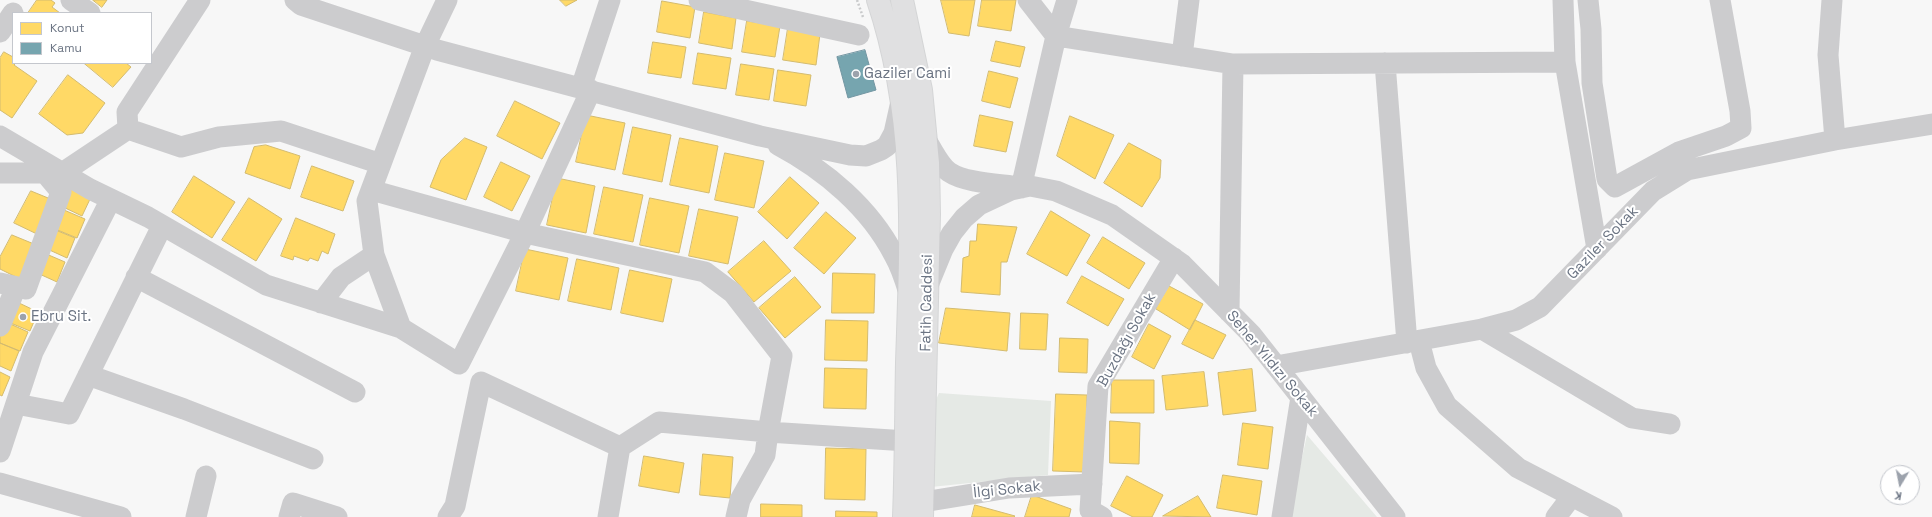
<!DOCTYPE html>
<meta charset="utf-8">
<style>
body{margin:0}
#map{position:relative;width:1932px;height:517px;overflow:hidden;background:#f7f7f7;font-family:"Space Grotesk",sans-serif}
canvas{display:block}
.legend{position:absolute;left:12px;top:12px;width:140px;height:52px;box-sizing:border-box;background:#fff;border:1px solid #c4c7cd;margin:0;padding:5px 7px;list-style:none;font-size:12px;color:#6b7483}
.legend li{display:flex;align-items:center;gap:8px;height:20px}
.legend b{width:20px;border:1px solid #c4c7cd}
.north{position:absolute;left:1880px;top:465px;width:40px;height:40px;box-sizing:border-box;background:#fff;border:1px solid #c4c7cd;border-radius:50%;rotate:190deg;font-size:11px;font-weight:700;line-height:16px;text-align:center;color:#6b7483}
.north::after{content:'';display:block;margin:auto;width:14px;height:18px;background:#9ca2ac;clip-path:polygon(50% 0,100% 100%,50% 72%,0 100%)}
</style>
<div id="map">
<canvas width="1932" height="517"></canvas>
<ul class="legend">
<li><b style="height:11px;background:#ffd966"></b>Konut</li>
<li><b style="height:11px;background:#76a5af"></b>Kamu</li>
</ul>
<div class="north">K</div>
</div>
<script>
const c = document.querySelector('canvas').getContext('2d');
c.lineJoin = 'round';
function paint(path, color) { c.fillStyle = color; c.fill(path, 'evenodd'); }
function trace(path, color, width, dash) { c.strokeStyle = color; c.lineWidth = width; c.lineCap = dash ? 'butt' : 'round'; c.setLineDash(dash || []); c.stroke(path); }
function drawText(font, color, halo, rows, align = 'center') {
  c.font = font + ' "Space Grotesk",sans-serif'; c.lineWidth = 4; c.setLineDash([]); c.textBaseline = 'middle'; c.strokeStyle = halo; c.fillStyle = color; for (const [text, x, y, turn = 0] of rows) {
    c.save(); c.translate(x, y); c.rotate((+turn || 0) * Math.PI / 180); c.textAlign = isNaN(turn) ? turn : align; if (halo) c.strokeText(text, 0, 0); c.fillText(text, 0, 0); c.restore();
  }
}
const green = new Path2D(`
 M939,393L1051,401L1048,475L931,487L932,409Z
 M1307,435L1377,517H1289Z`);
const homes = new Path2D(`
 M37,0H51L55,3L52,7L60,13H28Z
 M93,0H107L102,7Z
 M560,0H577L566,6Z
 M941,0H975L969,36L949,33Z
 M982,0H1016L1011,31L978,26Z
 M662,1L695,7L690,38L657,32Z
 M704,12L736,18L732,49L699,43Z
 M747,21L780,26L775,57L742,52Z
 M788,28L820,34L816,65L783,60Z
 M996,41L1025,47L1020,67L991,61Z
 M653,42L686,47L681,78L648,73Z
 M4,52L13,57V63H16L14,65L37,81L12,118L0,110V58Z
 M698,53L731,58L726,89L693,84Z
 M84,63H126L131,67L113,87Z
 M741,64L774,69L769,100L736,95Z
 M778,70L811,75L806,106L774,101Z
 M989,71L1018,78L1010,108L982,101Z
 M68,75L105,103L83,133L67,135L39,114Z
 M515,101L560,123L542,159L497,136Z
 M586,115L625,123L615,170L576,162Z
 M980,115L1013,122L1006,152L974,146Z
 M1070,116L1114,135L1095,179L1057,156Z
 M633,127L671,135L662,182L623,174Z
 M465,138L487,147L466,200L430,187L441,160Z
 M680,138L718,146L709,193L670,185Z
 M1129,143L1161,160L1160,178L1142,207L1104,183Z
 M266,145L300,156L290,189L245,173L254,147Z
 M725,153L764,161L754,208L715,200Z
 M501,162L530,176L512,211L484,197Z
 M312,166L354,181L343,211L301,197Z
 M194,176L235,202L212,238L172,212Z
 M790,177L819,203L787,239L758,212Z
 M557,178L595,186L586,233L547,225Z
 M69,187L91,197L82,216L61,206Z
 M604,187L643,195L633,242L594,234Z
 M31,191L53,200L39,235L14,223Z
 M249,198L282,219L256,261L222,240Z
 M650,198L689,206L679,253L640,245Z
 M699,209L738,217L728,264L689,256Z
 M64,210L85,219L77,238L55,229Z
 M1051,211L1090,235L1067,276L1027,254Z
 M826,212L856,238L824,274L794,248Z
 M296,218L335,234L328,254L322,251L318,261L310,258L308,261L294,256L293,260L281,256Z
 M978,224L1017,227L1007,262H1001L1000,295L961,292L963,258L969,256L970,241H976Z
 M53,229L75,238L67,258L45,248Z
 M12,235L34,244L20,279L0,269V257Z
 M1103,237L1145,263L1129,289L1087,263Z
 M764,241L791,271L754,302L728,272Z
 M525,249L568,258L559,300L516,291Z
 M44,253L65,262L57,282L35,272Z
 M577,259L619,268L611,310L568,301Z
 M630,270L672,279L663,322L621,313Z
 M833,273L875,274L874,313H832Z
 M1082,276L1124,299L1108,326L1067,303Z
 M795,277L821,307L785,338L759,308Z
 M1169,286L1203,304L1190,330L1156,309Z
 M17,302L38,312L30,331L8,322Z
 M946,308L1010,313L1007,351L939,343Z
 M1021,313L1048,314L1046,350L1020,349Z
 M826,320L868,321L867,361L825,360Z
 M1195,320L1226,335L1213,359L1182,344Z
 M6,322L28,332L20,351L0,343V337Z
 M1149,324L1171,336L1154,369L1132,357Z
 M1060,338L1088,339L1087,373L1059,372Z
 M0,343L19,351L11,371L0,366Z
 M825,368L867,369L866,409L824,408Z
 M1252,369L1256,411L1223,415L1218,373Z
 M0,372L10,377L2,396L0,395Z
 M1204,372L1208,406L1166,410L1162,376Z
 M1112,380H1154V413H1111Z
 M1056,394L1087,395L1085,472L1053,471Z
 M1110,421L1140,423L1139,464L1110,463Z
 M1243,423L1273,427L1268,469L1238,465Z
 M826,448L866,449L865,500L825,499Z
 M703,454L733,457L730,498L700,495Z
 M644,456L684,463L679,493L639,486Z
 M1223,475L1262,481L1257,515L1217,508Z
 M1127,476L1163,495L1152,517H1133L1111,506Z
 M1032,495L1071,509L1069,517H1025Z
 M1198,496L1211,517L1163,516Z
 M761,504L802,505V517H761Z
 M975,505L1015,516L1014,517H972Z
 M836,511L877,512V517H836Z`);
const public = new Path2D(`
 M865,50L876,90L848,98L837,57Z`);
const path = new Path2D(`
 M857,0L863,17`);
const minor = new Path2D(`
 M71,0L90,13
 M295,0L301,5L437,50L760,136L850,155L866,156L881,150L887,146L894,133L900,106
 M699,0L859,35
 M1067,0L1056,36L1233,64
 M1563,0L1565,62
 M1588,0L1591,29L1592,83L1607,179L1615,187L1679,152L1726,136L1741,128L1740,111L1720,0
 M1832,0L1828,55L1835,140
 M0,32L13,13
 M1182,56L1189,0
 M1385,63L1407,343
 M581,88L610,0
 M591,90L525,233L705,272L733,293L782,356L768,432L659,422L620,447
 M128,129L127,112L200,0
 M0,136L90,189L148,217L266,285L401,328
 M926,140C933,150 939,165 949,172C965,183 1000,184 1019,187
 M778,145C825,170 870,208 894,255C901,267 905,280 909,293
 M0,173H62L128,129L181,147L219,137L281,131L381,164
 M1021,188L1056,36L1028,0
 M371,190L525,233L459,364L401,328L374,255L367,201L425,46L447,0
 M136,277L355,392
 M0,283L26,289L61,192L45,173
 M929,283L943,249L952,233L964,218L979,205L1011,190L1030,186L1056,191L1112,215L1182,264L1251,334L1395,517
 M321,303L341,277L374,255
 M1229,312L1233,64L1565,62L1597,249
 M0,326L16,287
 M1482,329L1632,418L1670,424
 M1419,341L1426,368L1447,406L1518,468L1612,517
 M1276,366L1482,329L1516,320L1540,307L1653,191L1687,170L1835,140L1932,124
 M88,375L184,409L313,459
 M16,404L69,414L162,226
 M0,452L33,352L111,199
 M0,483L121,517
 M923,502L1009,488L1092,484
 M196,517L206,476
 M289,517L293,503L337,517
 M448,517L455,506L481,382L620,447L608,517
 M736,517L740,500L765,455L768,432L907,441
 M1102,517L1090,510L1098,386L1174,258
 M1282,517L1301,397
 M1556,517L1572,496`);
const major = new Path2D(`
 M878,0C918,119 911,240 907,363C906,414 906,466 904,517
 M902,0L921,90L928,163L929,214L922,517`);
const markers = [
 [856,74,4,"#9ca2ac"],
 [23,317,4,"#9ca2ac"]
];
const poiNames = [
 ["Gaziler Cami",864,74],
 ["Ebru Sit.",31,317]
];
const streetNames = [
 ["Gaziler Sokak",1603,243,-46],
 ["Fatih Caddesi",927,303,-89],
 ["Buzdağı Sokak",1127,340,-61],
 ["Seher Yıldızı Sokak",1272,364,50],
 ["İlgi Sokak",1007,490,-6]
];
paint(green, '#e5e9e5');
paint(homes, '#ffd966');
trace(homes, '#d3bb6f', 1);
paint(public, '#76a5af');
trace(public, '#7396a2', 1);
trace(major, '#d4d5d6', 24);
trace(path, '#c9cacb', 2.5, [2, 2]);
trace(minor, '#ccccce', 21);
trace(major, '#e0e0e1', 22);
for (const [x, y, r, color] of markers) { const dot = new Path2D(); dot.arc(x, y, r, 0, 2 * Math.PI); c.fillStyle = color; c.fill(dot); trace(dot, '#fff', 1.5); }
drawText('15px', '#6b7483', '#fff', poiNames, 'left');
drawText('15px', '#6b7483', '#fff', streetNames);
</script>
